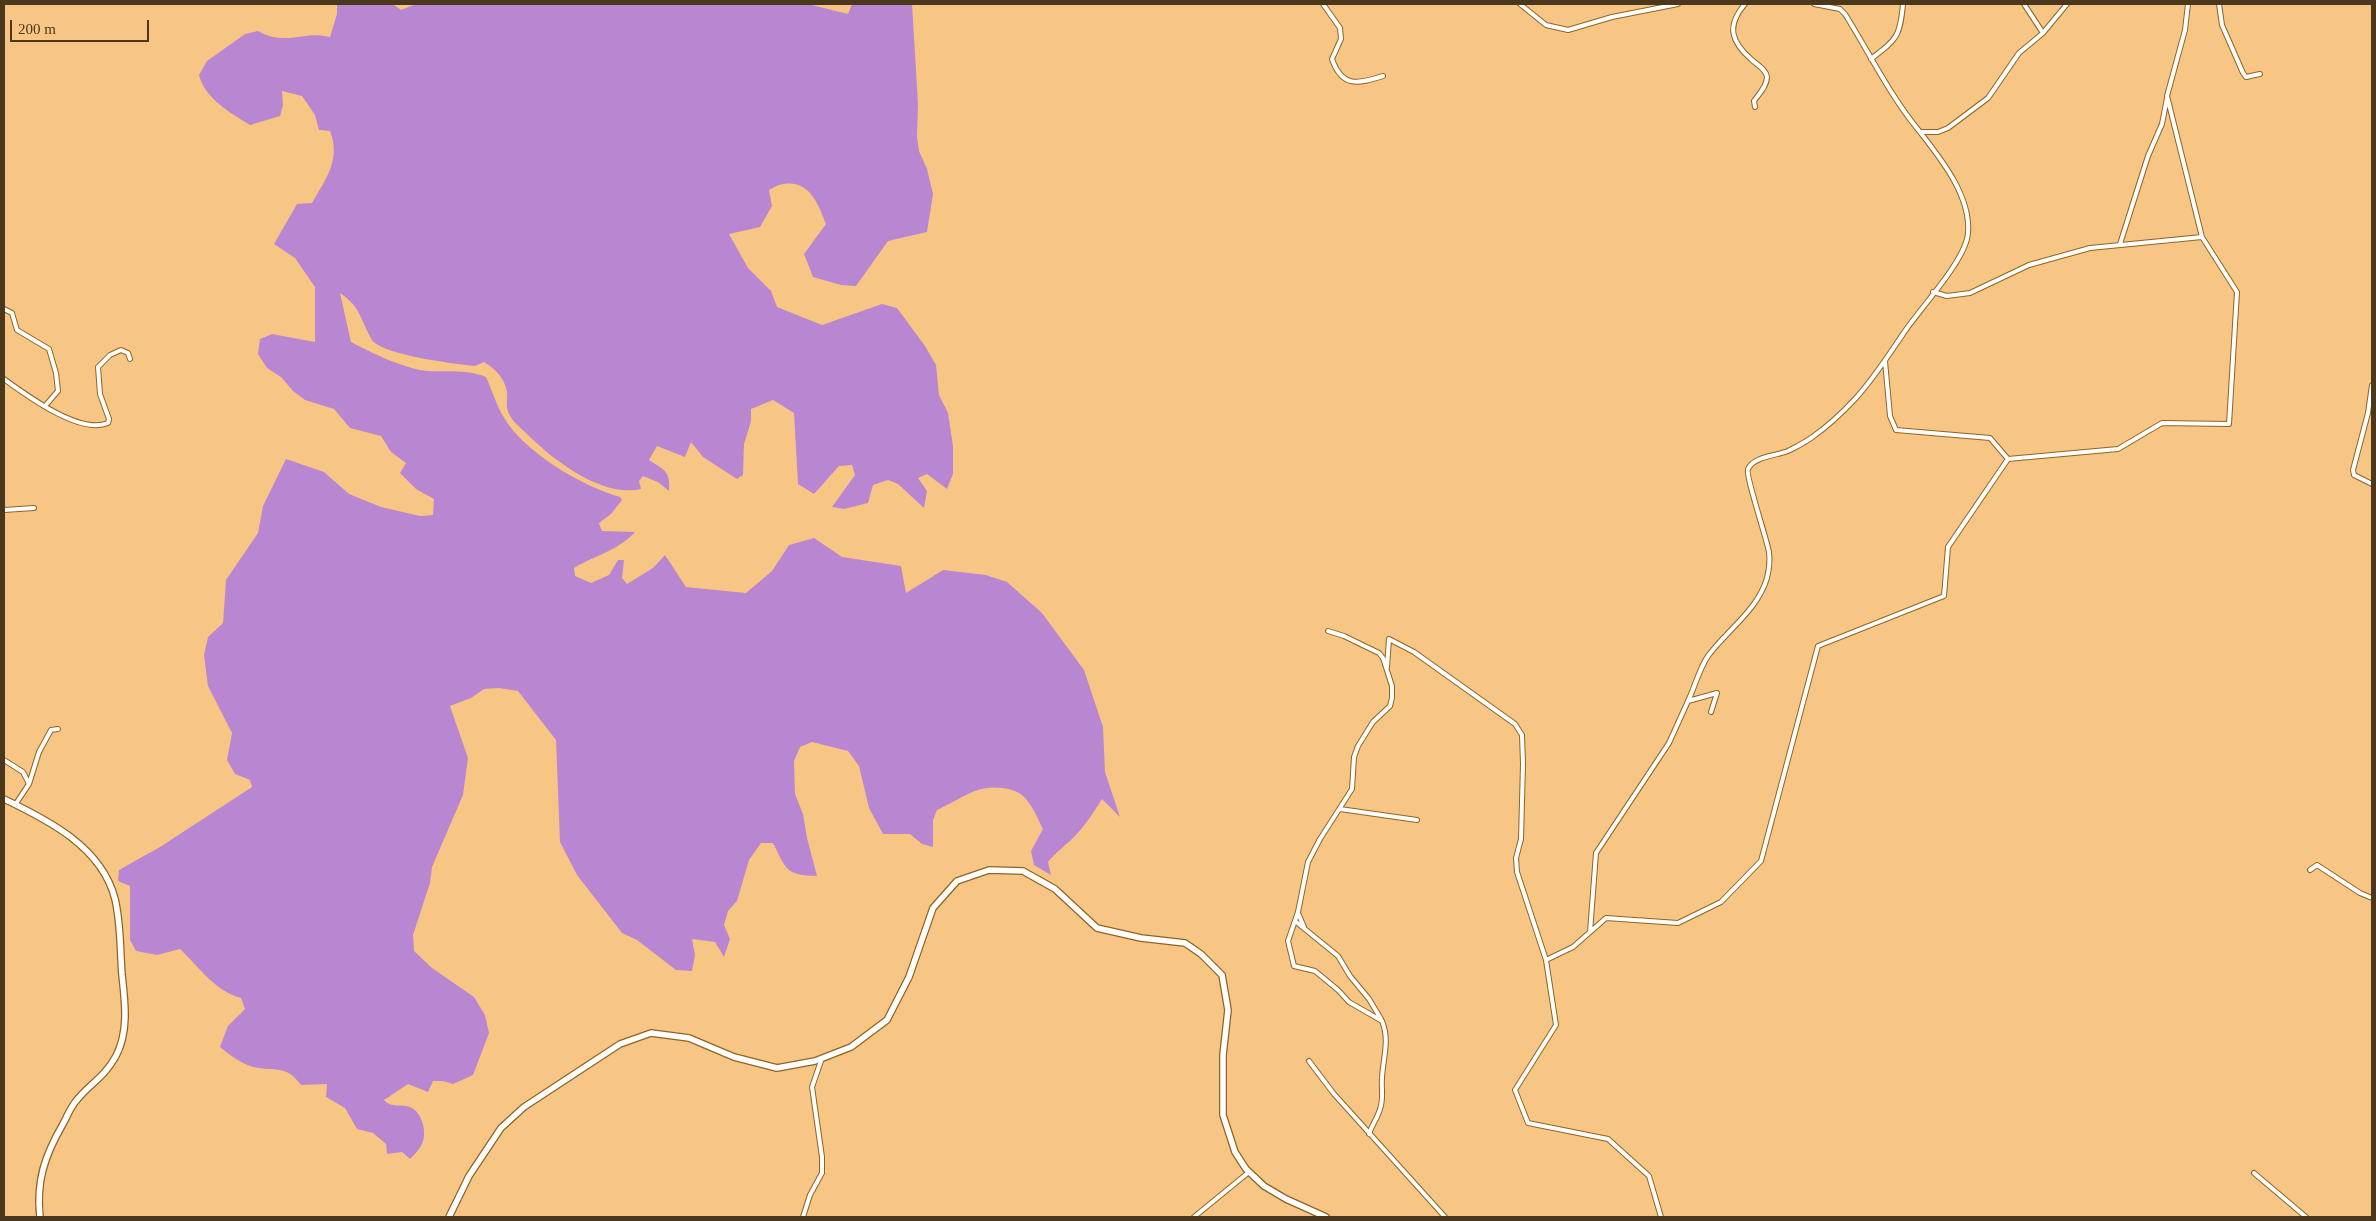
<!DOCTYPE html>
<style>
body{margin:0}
#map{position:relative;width:2376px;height:1221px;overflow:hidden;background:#f7c685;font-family:"Times New Roman",serif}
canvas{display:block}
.frame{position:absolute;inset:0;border:5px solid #4b371c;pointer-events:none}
.scale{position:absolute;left:10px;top:20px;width:139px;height:22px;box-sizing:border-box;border:2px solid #4b371c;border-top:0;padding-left:6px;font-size:15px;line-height:18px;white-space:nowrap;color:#4b371c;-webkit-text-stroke:4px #f7c685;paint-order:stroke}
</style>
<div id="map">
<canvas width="2376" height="1221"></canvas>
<div class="frame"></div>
<div class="scale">200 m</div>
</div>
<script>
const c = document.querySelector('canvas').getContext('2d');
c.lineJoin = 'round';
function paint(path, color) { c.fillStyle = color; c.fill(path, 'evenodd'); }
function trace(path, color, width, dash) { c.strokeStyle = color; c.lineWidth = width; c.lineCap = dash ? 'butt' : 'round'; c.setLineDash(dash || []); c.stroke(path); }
const forest = new Path2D(`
 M337,4H393L401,10L416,4H808L848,14L852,4H912L918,104L917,137L919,151L927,169L933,194L927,232L888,241L856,286L841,285L813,277L804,254L826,224C819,206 810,180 784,184C779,184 773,188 769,190L772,206L760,227L729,234L748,268L771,291L777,307L822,325L882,304L897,308L925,346L936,365L939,395L948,413L953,446V474L947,489L927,474L918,478L927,491L924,508L898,484L888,480L873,485L868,503L844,509L832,507L855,475L852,465L839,466L814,494L798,484L794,413L773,400L751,409V421L744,444L743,475L737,479L703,457L691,442L685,457L657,446L649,460C664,470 671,471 669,491L658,482L643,476L639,481L641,489C602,498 553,460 527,434C521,428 513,422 509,414C505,405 508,400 507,392C505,378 494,368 484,362L475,366C456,364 382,355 372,340C360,320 362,308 340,293L351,342C369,352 408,370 428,371C448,372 467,369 486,377C492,390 496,404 503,416C522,451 583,487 620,497L622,500L611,514L599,523L602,531L635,532C619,550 594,556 574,568L575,576L591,583L609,575L618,560H624L622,578L627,584L653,568L665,555L686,587L746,593L772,571L789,545L814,538L842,557L901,566L906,593L943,570L986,575L1007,582L1042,613L1084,670L1103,727L1105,772L1120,817L1102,799C1093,813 1085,826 1074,837C1065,846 1056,852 1048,862L1051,875L1034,865L1031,851L1043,829C1038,819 1033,807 1026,799C1016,786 989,785 975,791C962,796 950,804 937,810L933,820V847L922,844L910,834H883L869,808L859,766L848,751L812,742L800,747L794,761L795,794L803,814L807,838L817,876C785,875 787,870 773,843H761L749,860L737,901L728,911L724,925L730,939L724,957L715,942L692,939L695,955L692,971L676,970L637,940L622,933L577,875L560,842L556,740L518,691L499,688L484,689L471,698L450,706L468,758L463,795L432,867L430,883L413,935L414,951L432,968L474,997L485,1015L489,1033L473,1075L453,1084L443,1081H433L428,1092L408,1084L384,1100C392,1109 400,1103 410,1107C423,1112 428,1135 421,1146C418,1151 414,1155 410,1159L402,1152L387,1154L386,1144L373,1133L357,1129L345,1108L326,1097L327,1084L301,1085C286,1064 275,1072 253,1067C240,1063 230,1055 220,1047L228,1026L245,1009L241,998C215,991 199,967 180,949L157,955L136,951L130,940V886L118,881L119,870L160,847L252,787L250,780L235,774L227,760L232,733L208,686L204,655L208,637L223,623L226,580L258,533L263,506L286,459L324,472L349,494L381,507L420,516L433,515L434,499L416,489L400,473L406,463L391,452L381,436L350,428L334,409L305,400L293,391L281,377L267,368L258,354L260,339L272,334L315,342V287L295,258L274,244L297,204L312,203C326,179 341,159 330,131L319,130L315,115L302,96L282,91L283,105L280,116L250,125C231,113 205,99 199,75L207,61L245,34L258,31C287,47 303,30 330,37L337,14Z`);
const minor = new Path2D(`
 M1323,4L1340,28L1341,39L1332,59C1342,88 1358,84 1383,76
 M1520,4L1546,25L1568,30L1612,17L1678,4
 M1745,4C1726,26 1731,42 1752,60C1757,65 1766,69 1767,77C1767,86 1759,94 1754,101L1755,107
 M1814,4L1840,9L1845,14C1870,54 1890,96 1920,132H1938L1948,128L1988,98L2019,53L2043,33L2067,4
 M2024,4L2043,33
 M2219,4L2222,25L2243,73L2246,77L2260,74
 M1871,59C1897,39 1900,37 1903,4
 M2120,244L2148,156L2162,124L2167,98
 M1933,292L1947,296L1970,293L2029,265L2090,248L2202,237
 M4,309L12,313L17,330L49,349L56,373L58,391L45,406
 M1885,361L1890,416L1896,430L1990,438L2008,459L2118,449L2162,423L2229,424L2237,292L2202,237L2167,96L2185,30L2188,4
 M4,379C26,395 80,435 108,423L109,419L100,394L98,367L110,355L121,350L128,353L130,359
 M2372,385L2368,413L2353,470L2354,475L2372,484
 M4,510L34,508
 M1328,631L1344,636L1379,653L1383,658L1392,686V698L1390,706L1373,722L1358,746L1354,757L1352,789L1320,839L1308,862L1298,912L1288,941L1294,966L1315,971L1338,990L1349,1002L1382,1021C1390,1040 1383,1058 1382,1078C1381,1089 1384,1098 1380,1109C1378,1117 1372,1125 1369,1134
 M1387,667L1389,639L1414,652L1515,724L1522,735L1523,764L1521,839L1516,858L1517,872L1546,960
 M1688,701C1695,687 1699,669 1708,656C1726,631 1758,610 1767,578C1769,570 1770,560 1769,552C1767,540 1745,474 1748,469C1754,456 1776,456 1788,451C1796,447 1804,443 1811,438C1827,427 1843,412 1856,398C1874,378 1888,356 1903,334C1919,309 1966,261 1968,233C1971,196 1941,159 1920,132
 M4,760L23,772L29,784L15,805
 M29,784L39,752L51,730L58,729
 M1340,809L1417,820
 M2310,870L2317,865L2360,893L2372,898
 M1298,913L1304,927
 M1295,921L1338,956L1350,976L1369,999L1381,1019
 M1590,932L1596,853L1669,743L1688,701L1717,693L1711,712
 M1309,1061L1334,1094L1445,1217
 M2254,1173L2306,1217
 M803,1217L810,1195L822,1173V1157L812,1087L822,1058
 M1194,1217L1249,1172
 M1661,1217L1649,1176L1608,1139L1528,1123L1515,1090L1556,1025L1546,960L1573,947L1606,918L1678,923L1721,902L1761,861L1818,646L1944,596L1948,547L2008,459`);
const secondary = new Path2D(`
 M4,799C48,820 102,847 115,899C121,924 120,950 122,975C125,1002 129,1031 116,1056C104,1078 89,1084 76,1101C70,1108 67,1117 63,1124C45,1155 36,1181 40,1217
 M449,1217L469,1176L501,1128L524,1107L620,1044L651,1033L689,1038L734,1057L777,1068L815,1061L851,1047L887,1020L909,977L933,908L957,881L989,870L1023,871L1055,889L1097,928L1141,938L1185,943L1201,954L1222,975L1228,1010L1223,1055V1115L1235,1152L1246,1169L1264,1186L1286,1199L1326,1217`);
paint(forest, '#b987d2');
trace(minor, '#906420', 6);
trace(secondary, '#906420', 8);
trace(minor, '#fff', 4);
trace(secondary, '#fff', 5.5);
</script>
